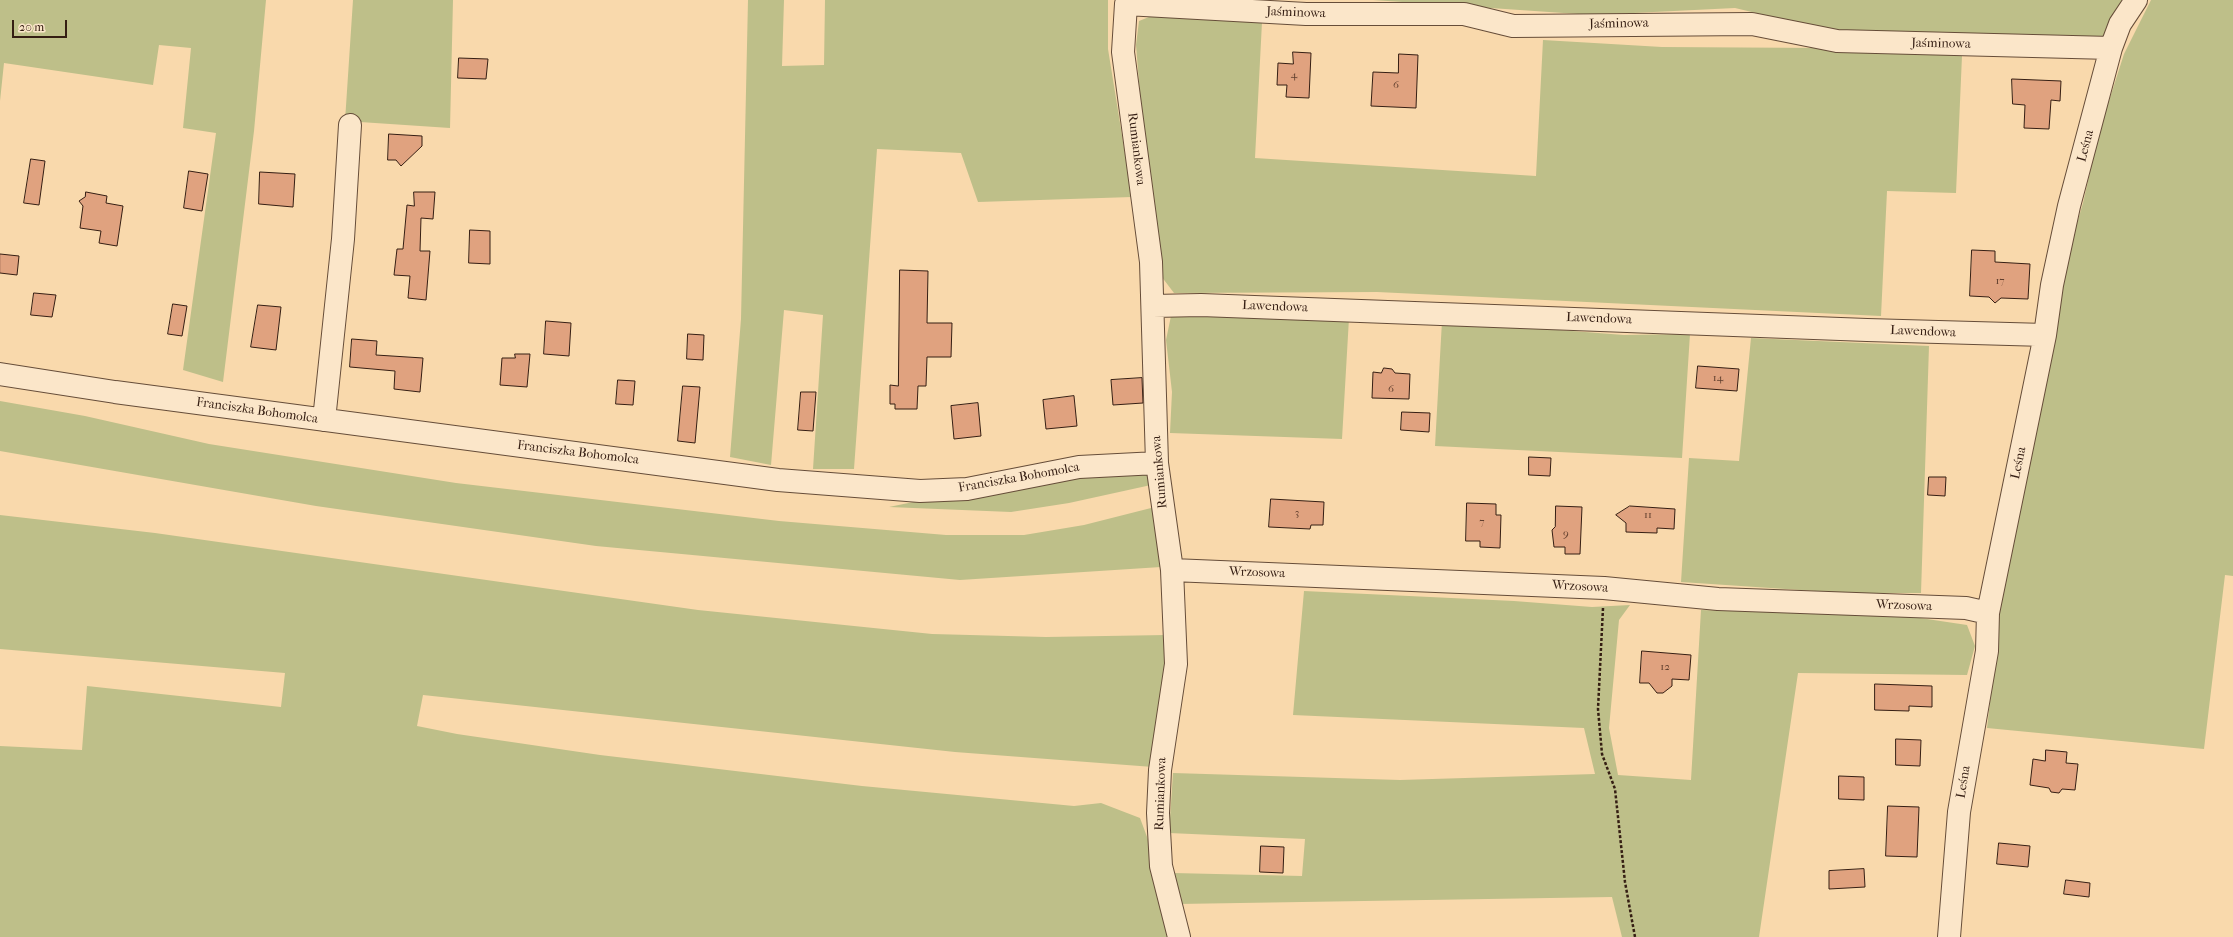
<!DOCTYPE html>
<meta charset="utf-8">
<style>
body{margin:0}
#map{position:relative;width:2233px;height:937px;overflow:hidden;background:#f9d9ac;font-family:"IM FELL French Canon",serif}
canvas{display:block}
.scale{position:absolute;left:12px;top:20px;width:55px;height:18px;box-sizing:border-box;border:2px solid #351e13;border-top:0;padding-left:5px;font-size:12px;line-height:14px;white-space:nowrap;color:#351e13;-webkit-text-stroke:3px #fbe6c9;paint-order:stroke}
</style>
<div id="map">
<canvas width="2233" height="937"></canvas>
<div class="scale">20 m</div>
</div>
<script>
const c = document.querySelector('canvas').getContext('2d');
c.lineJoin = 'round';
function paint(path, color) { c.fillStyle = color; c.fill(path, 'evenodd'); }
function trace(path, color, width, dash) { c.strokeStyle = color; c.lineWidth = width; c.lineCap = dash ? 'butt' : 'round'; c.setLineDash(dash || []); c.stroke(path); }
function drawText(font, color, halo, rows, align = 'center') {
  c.font = font + ' "IM FELL French Canon",serif'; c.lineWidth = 3; c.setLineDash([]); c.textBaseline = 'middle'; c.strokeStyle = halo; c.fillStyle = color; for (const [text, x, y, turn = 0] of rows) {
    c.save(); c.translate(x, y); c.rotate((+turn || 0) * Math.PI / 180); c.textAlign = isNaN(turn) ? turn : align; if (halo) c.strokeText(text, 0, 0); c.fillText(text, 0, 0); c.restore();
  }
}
const green = new Path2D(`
 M0,0H266L254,131L223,382L183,370L216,133L183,128L191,48L159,45L153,85L4,63L0,101Z
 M353,0H453L450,128L345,121Z
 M748,0H784L782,66L824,65L825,0H1108V49L1132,197L978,202L961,153L877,149L854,469H813L823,315L784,310L771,465L730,457L741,319Z
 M1373,0H2126L2105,38L1836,32L1735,8L1593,15Z
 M2151,0H2233V576L2225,575L2204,749L1987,728L2000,613L1999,594L2060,280L2083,203L2099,132L2124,54Z
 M1159,13L1262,22L1255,158L1536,176L1543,40L1662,47L1825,48L1962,56L1956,193L1887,191L1881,316L1377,292L1174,293L1158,272L1148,195L1136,45L1139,21Z
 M1197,315L1349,318L1342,439L1170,433L1172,392L1166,340L1171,316Z
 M1442,321L1624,335L1690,334L1682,458L1435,446Z
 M1751,338L1929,346L1921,593H1845L1681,582L1689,458L1739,461Z
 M0,401L85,416L209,444L456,483L779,521L946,535H1024L1084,525L1155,507L1161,567L960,580L596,546L316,506L0,451Z
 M1148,471L1151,485L1069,503L1011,512L889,507L918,501L1099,473Z
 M0,515L155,533L698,610L932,634L1046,637L1166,635L1162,709L1153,767L955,752L423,695L417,726L457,734L600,755L862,786L1074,806L1101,803L1140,818L1153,853L1157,897L1168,937H0V746L82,750L87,686L281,707L285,673L0,649Z
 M1304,591L1514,601L1592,607L1630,605L1619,620L1609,728L1618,775L1691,780L1701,610L1907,616L1967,625L1975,646L1967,675L1798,673L1759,937H1622L1612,897L1178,904L1173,873L1302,876L1305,839L1169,833L1173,773L1400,780L1595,774L1584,728L1293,715Z`);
const building = new Path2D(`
 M1293,52L1311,53L1309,98L1286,97L1287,85H1277L1278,63L1293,64Z
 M1399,54L1418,55L1416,108L1371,106L1373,72L1398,73Z
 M459,58L488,59L486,79L458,78Z
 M2012,79L2061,81L2060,101L2051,100L2049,129L2024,128L2025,105L2013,104Z
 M389,134L422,136V146L401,166L396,160H388Z
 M31,159L45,161L39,205L24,203Z
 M189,171L208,174L202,211L184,208Z
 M260,172L295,174L293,207L259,204Z
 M86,192L107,196L106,203L123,206L117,246L99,243L101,231L80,228L83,206L79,201L85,197Z
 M414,192H435L433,219L421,218L420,251H430L426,300L408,298L410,276L394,275L397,249H403L407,205L414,206Z
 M470,230L490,231V264L469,263Z
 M1972,250L1995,251V262L2030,264L2028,299L2001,298L1995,303L1989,297L1970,296Z
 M0,254L19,256L17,275L0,273Z
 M900,270L928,271L927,323H952L951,357H927L926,386H918L917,409H895V404H890V385L898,386Z
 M34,293L56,295L52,317L31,315Z
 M173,304L187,306L182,336L168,334Z
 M258,305L281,307L276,350L251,347Z
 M546,321L571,323L569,356L544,354Z
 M688,334L704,335L703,360L687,359Z
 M352,339L377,341L376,355L423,358L420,392L394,389L395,371L350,367Z
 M515,354H530L527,387L500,385L502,358H515Z
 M1698,366L1739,369L1737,391L1696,388Z
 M1384,368L1392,369L1395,373L1410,374L1409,399L1372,398L1373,372L1381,373Z
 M1142,378L1143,403L1113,405L1111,380Z
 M618,380L635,381L633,405L616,404Z
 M683,386L700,387L695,443L678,441Z
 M801,392H816L813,431L798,430Z
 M1074,396L1077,426L1046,429L1043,400Z
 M978,403L981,436L954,439L951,406Z
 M1402,412L1430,413L1429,432L1401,430Z
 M1529,457L1551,458L1550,476L1529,475Z
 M1929,477H1946L1945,496L1928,495Z
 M1271,499L1324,502L1323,525H1311L1310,529L1269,527Z
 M1467,503L1496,504V515H1501L1500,548L1480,547V541H1466Z
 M1556,506L1582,507L1580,554H1565V547H1554L1552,530L1555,527Z
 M1630,506L1675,509L1674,529L1657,528V533L1626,532V523L1616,515Z
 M1642,651L1691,655L1689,680L1672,679V686L1663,693H1657L1649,683H1640Z
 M1875,684L1932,686V707L1909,706V711L1875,710Z
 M1896,739L1921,740L1920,766L1896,765Z
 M2046,750L2067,752L2066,763L2078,764L2075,790L2062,789L2059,793L2051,792L2049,788L2030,785L2033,759L2045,761Z
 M1839,776L1864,777V800L1839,799Z
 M1888,806L1919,807L1917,857L1886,856Z
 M1999,843L2030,846L2028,867L1997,864Z
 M1261,846L1284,847L1283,873L1260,872Z
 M1864,869L1865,887L1829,889V871Z
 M2066,880L2090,883L2089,897L2064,894Z`);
const path = new Path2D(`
 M1603,608L1598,709L1602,754L1615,789L1625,882L1635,937`);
const minor = new Path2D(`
 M1153,306L1201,305L1867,330L2045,335
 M0,374L115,392L778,480L920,491L967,489L1079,467L1157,463
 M324,420L343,239L350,125
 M1172,570L1604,588L1718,599L1966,608L1988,613
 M1179,937L1161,866L1158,813L1160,770L1176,664L1172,570L1157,463L1151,262L1123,52L1126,4L1306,14H1464L1513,26L1752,24L1837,41L2111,48
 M1949,937L1959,812L1987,651L1988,613L2045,335L2052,285L2069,206L2111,48L2120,24L2136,0`);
const numberNames = [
 ["4",1294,75],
 ["6",1396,85],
 ["17",2000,281],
 ["14",1718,378],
 ["6",1391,389],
 ["3",1297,513],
 ["11",1648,515],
 ["7",1482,522],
 ["9",1566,534],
 ["12",1665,667]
];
const streetNames = [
 ["Jaśminowa",1296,13,2],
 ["Jaśminowa",1619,24,-1],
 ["Jaśminowa",1941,44,1],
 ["Leśna",2086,146,-75],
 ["Rumiankowa",1136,149,83],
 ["Lawendowa",1275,307,2],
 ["Lawendowa",1599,319,2],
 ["Lawendowa",1923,332,2],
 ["Franciszka Bohomolca",257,411,8],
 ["Franciszka Bohomolca",578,453,7],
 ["Leśna",2019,463,-78],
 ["Rumiankowa",1160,472,-95],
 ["Franciszka Bohomolca",1019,478,-10],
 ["Wrzosowa",1257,573,2],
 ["Wrzosowa",1580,587,3],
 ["Wrzosowa",1904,606,2],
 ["Leśna",1964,782,-81],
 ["Rumiankowa",1161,794,-88]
];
paint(green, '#bebf89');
paint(building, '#e0a27f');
trace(building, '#351e13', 1);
trace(minor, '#664d39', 24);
trace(path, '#351e13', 2.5, [3, 2]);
trace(minor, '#fbe6c9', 22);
drawText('11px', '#603f2e', null, numberNames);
drawText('13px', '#351e13', '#fbe6c9', streetNames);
</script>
